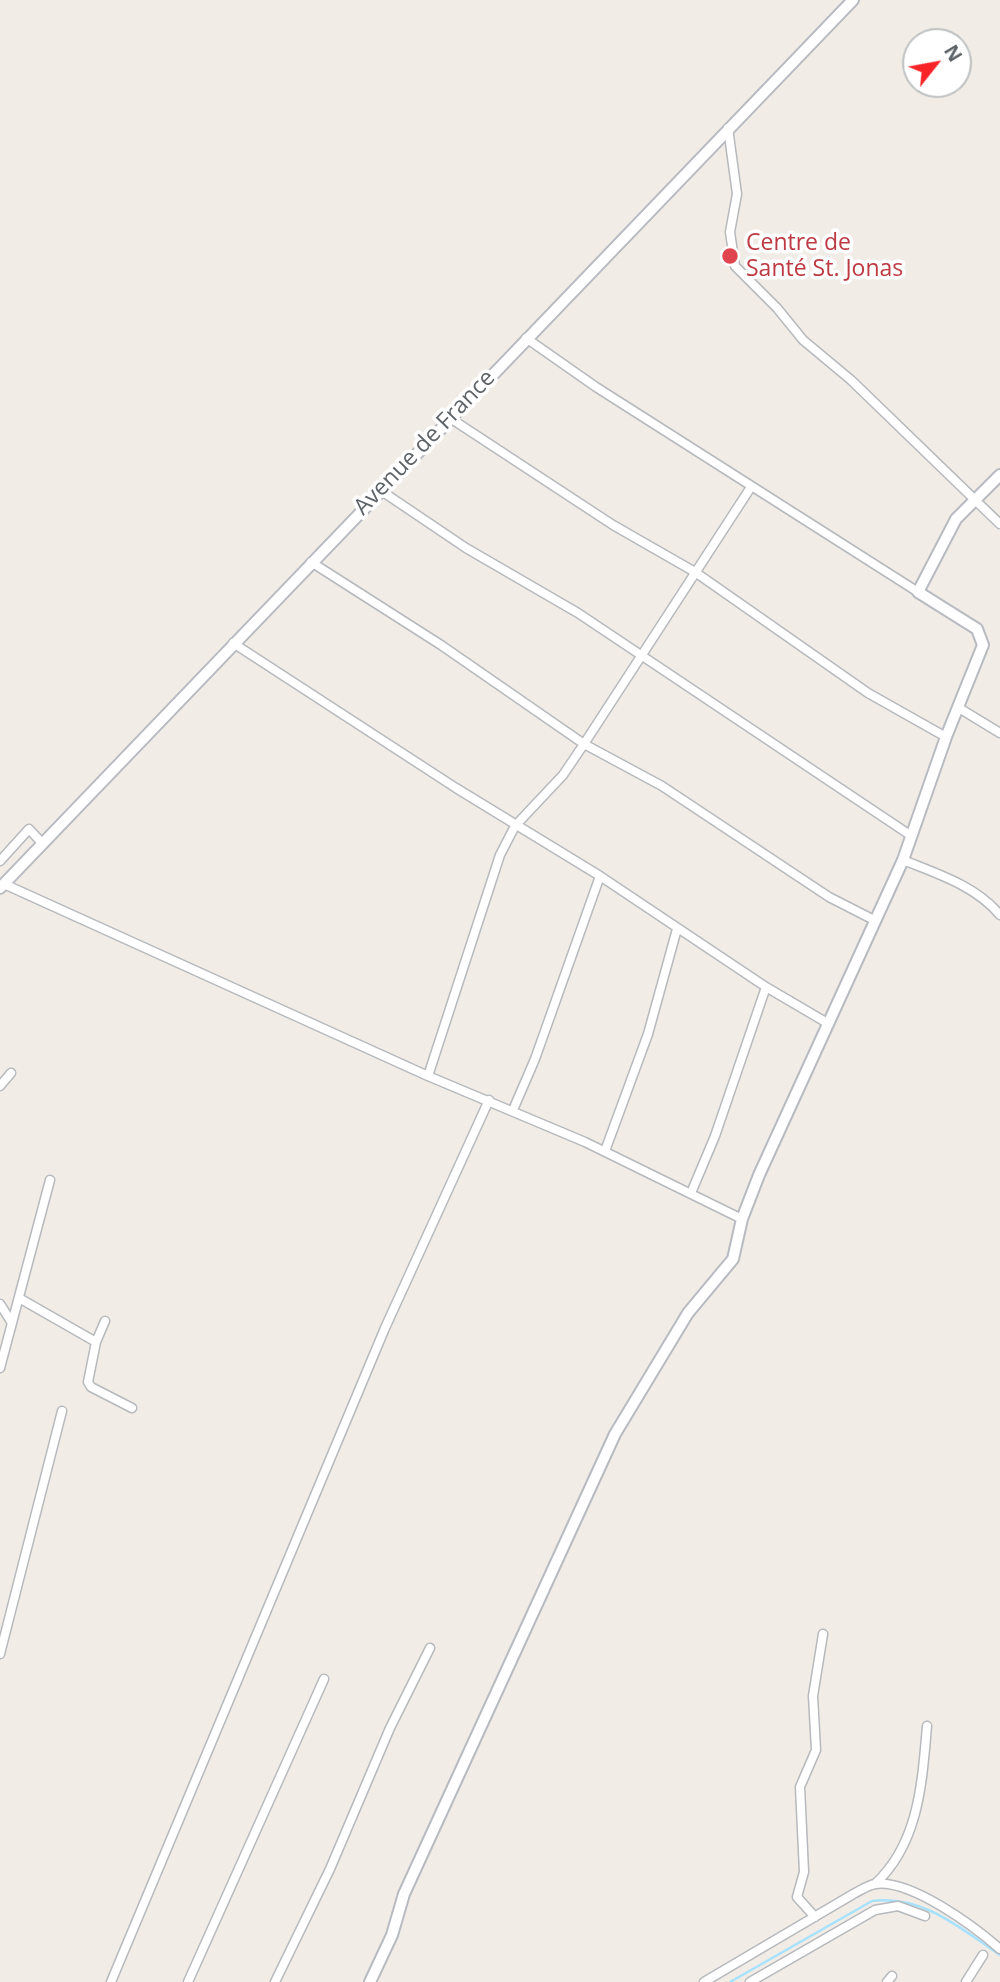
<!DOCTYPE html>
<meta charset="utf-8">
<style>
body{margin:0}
#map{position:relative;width:1000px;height:1982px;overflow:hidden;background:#f1ede6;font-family:"Open Sans",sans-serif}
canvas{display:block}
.north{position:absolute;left:902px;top:28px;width:70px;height:70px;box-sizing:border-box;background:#fff;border:2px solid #bec1c2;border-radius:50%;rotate:59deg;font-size:19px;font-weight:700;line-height:28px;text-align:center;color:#5d6367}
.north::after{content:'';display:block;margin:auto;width:24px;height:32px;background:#f92428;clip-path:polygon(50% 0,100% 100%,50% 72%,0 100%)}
</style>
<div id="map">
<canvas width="1000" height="1982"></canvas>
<div class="north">N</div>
</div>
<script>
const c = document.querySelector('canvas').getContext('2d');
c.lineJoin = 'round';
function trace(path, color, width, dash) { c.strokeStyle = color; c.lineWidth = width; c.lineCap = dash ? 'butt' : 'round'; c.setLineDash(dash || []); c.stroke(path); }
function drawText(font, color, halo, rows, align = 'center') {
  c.font = font + ' "Open Sans",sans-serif'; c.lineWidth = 7; c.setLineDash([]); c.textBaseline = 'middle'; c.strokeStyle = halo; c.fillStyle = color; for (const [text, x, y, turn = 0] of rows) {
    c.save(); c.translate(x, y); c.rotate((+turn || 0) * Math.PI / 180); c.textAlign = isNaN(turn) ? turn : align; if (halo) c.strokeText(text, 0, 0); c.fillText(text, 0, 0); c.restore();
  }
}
const stream = new Path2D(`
 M730,1982L872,1901C923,1895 960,1928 1000,1955`);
const street = new Path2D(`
 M728,128L737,194L730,232L735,266L777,308L803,340L851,380L1000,524
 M526,338L596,387L918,592
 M450,418L613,525L695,572L868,693L946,737
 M380,490L466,548L578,613L910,835
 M311,562L441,645L584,744L662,786L829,897L876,921
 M233,643L456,788L600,876L766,987L829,1024
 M959,708L1000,733
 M903,860C938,874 976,886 1000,915
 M0,861L29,829L43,844
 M4,884L428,1076L585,1142L742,1219
 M428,1076L500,855L515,826L563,775L584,744L751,487
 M0,1086L11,1073
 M513,1110L535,1059L600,876
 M605,1151L648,1034L677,929
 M691,1193L715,1136L766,987
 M19,1298L96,1342
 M0,1304L12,1323L0,1368
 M105,1321L96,1342L88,1382L91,1387L132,1408
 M12,1323L50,1180
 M0,1654L62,1411
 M875,1884C919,1843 922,1783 927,1726
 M815,1917L797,1897L804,1872L800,1787L816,1750L813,1696L823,1634
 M111,1982L385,1328L489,1100
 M188,1982L324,1679
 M275,1982L330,1869L390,1728L430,1648
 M704,1982L855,1893C861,1890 869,1885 875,1884C911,1879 975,1927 1000,1949
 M750,1982L875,1910L898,1906L925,1916
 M887,1982L892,1976
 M966,1982L983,1955`);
const secondary = new Path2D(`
 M0,888L853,0
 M370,1982L392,1935L404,1894L615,1434L688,1313L733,1259L742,1219L759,1175L903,860L946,737L983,645L977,629L918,592L956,519L1000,475`);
const markers = [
 [730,256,9,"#e0444e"]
];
const healthNames = [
 ["Centre de",746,243],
 ["Santé St. Jonas",746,269]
];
const streetNames = [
 ["Avenue de France",425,443,-46]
];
trace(stream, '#a7e2ff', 2.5);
trace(street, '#b6b9bd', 11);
trace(secondary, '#b7bbc1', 14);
trace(street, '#fff', 8);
trace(secondary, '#fff', 10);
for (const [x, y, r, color] of markers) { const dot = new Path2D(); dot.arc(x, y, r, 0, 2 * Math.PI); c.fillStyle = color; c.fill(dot); trace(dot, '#fff', 2.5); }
drawText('23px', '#be3a42', '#fff', healthNames, 'left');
drawText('23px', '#5d6367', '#fff', streetNames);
</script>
